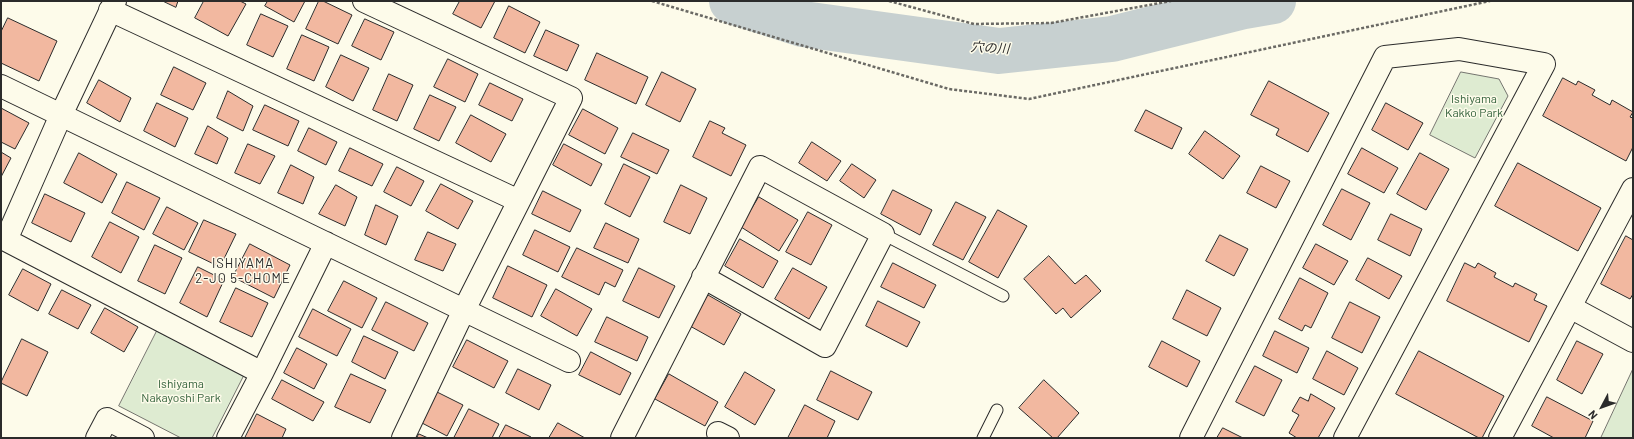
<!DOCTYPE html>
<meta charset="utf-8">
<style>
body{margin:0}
#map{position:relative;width:1634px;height:439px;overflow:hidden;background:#fdfbea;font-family:Barlow,sans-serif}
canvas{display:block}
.frame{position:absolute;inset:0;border:2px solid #2b2b2b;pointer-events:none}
.north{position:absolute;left:1582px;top:387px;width:40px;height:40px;-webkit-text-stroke:3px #fdfbea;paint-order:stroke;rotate:229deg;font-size:11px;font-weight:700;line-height:16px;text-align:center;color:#2b2b2b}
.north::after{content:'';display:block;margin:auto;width:14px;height:18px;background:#2b2b2b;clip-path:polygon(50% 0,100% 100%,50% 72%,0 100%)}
</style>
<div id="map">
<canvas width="1634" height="439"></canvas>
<div class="frame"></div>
<div class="north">N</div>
</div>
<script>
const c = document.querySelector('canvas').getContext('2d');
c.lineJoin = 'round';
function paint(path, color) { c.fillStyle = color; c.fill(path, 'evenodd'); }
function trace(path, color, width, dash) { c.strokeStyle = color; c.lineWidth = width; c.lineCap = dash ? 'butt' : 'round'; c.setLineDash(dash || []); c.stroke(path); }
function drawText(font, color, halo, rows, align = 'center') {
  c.font = font + ' Barlow,"Noto Sans JP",sans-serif'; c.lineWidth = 3; c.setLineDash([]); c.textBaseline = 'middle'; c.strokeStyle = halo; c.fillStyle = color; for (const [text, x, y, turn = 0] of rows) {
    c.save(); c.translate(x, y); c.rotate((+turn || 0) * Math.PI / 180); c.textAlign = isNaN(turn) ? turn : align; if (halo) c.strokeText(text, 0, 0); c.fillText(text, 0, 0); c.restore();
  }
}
const green = new Path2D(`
 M1461,72L1499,79L1508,96L1475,158L1430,135Z
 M157,331L244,375L212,438H181L119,406Z
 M1633,369V438H1601Z`);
const river = new Path2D(`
 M732,1L803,24L999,51L1112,39L1244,6L1273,1`);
const building = new Path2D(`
 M163,1H178L176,7Z
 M204,1H240L246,4L228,36L195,18Z
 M268,1H305L294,22L265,6Z
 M319,1H323L352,15L338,44L306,29Z
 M460,1H495L481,28L453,14Z
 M509,6L540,22L525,53L494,38Z
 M261,14L288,26L273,57L247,45Z
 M8,18L57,41L39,81L1,63V32Z
 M365,19L394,32L381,60L352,46Z
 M546,30L579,45L567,71L534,56Z
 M302,35L329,47L314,81L287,69Z
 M597,53L648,77L636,104L585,80Z
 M341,55L369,68L353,101L326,87Z
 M448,59L478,74L465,102L434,87Z
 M174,67L206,83L193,110L161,95Z
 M662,72L696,89L680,122L646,105Z
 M389,74L413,85L397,121L373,110Z
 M1563,78L1576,85L1578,81L1595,90L1592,95L1610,105L1612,100L1633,112L1630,117L1633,118V147L1626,161L1543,116Z
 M99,80L131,98L120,122L87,103Z
 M1269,81L1329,113L1308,152L1276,135L1279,129L1251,115Z
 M490,83L523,99L512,121L479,105Z
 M228,91L253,106L243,131L217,118Z
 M430,95L456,107L439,141L414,129Z
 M157,103L188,118L175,147L144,131Z
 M1386,103L1423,123L1408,150L1372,130Z
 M265,105L299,121L288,146L253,130Z
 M1,108L29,123L15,149L1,142Z
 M583,109L618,128L605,154L569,135Z
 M1146,110L1182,128L1172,149L1135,131Z
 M471,115L506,134L491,162L456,143Z
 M710,121L725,128L722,133L746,145L731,176L693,157Z
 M208,126L228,138L217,164L195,154Z
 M309,128L337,142L326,165L298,151Z
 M1205,131L1240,156L1223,179L1189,154Z
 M633,133L669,150L657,174L621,157Z
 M812,142L841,161L827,181L799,163Z
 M248,144L275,156L260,184L235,173Z
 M564,144L602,164L591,186L553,165Z
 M350,148L383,164L372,186L339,171Z
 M1362,148L1398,168L1384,193L1348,174Z
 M1,152L11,158L1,177Z
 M79,153L117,174L102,203L64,183Z
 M1420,153L1449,169L1426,210L1397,194Z
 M1518,163L1601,208L1578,251L1495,206Z
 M624,164L650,177L630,217L605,204Z
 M852,164L876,180L864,198L840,181Z
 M291,165L314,177L303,204L278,193Z
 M1261,166L1290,181L1276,208L1247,193Z
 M397,167L424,181L411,206L384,192Z
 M127,182L160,198L144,230L112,213Z
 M441,184L473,201L458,229L426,211Z
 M336,185L357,197L345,226L319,214Z
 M681,185L707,198L690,234L664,222Z
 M1342,189L1370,203L1351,240L1323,225Z
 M893,190L932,210L920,235L881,214Z
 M543,191L581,210L570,232L532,214Z
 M45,194L85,213L71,242L32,223Z
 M759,197L798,220L779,251L741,227Z
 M956,202L986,217L963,260L933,245Z
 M376,205L398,216L386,245L365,235Z
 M167,207L198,223L184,250L153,234Z
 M998,210L1027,226L998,278L969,262Z
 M808,212L832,225L811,265L786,252Z
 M1391,214L1422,229L1410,256L1378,240Z
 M204,220L236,234L220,267L189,252Z
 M110,222L139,237L121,273L92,257Z
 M606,223L639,239L628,263L594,248Z
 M535,230L570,247L558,272L523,255Z
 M428,232L456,244L443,271L415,260Z
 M1220,235L1248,249L1234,276L1206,261Z
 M1626,236L1633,240V294L1630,299L1601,284Z
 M740,239L778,261L763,288L725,266Z
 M250,244L290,265L274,298L233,277Z
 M1316,244L1348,261L1334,285L1303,268Z
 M155,245L182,258L165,294L138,281Z
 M577,248L623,270L615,287L605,282L599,295L562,277Z
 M1049,256L1075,284L1086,275L1101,291L1071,318L1063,308L1056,314L1024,279Z
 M1368,258L1402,276L1389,299L1356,280Z
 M893,263L936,285L924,308L881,287Z
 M1465,263L1475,268L1478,263L1496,273L1494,277L1513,287L1515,283L1537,294L1534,300L1547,306L1529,342L1447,301Z
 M508,266L547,285L532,317L493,298Z
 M198,267L224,280L207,317L180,303Z
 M639,268L675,286L659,318L623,301Z
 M793,268L827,287L809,319L775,299Z
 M23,269L51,284L38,311L9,295Z
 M1300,278L1328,293L1311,328L1305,325L1302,331L1279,319Z
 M344,281L377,298L362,328L328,311Z
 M236,288L268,303L252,337L220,322Z
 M556,289L592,309L577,336L541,316Z
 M62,290L91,305L78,329L49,314Z
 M1187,290L1221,308L1207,336L1173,319Z
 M708,295L741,314L724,345L690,326Z
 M878,301L920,322L907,347L866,326Z
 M386,302L428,323L414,351L372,330Z
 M1350,302L1380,317L1362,353L1332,338Z
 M105,308L138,327L124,352L91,333Z
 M313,309L351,329L337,356L299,337Z
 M607,317L648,337L637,361L595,342Z
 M1275,331L1309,348L1297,373L1263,356Z
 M364,336L398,352L385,379L352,362Z
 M22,339L48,352L27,396L1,383Z
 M467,340L508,361L494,388L453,367Z
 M1162,341L1200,361L1187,387L1149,367Z
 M1577,341L1603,354L1582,394L1557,380Z
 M297,348L327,364L314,389L284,373Z
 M1327,351L1358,368L1344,395L1313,379Z
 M1419,351L1504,396L1482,438H1479L1396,394Z
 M591,352L631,373L620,395L579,375Z
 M1255,366L1282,380L1264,416L1236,402Z
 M518,369L551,385L539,410L506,393Z
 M831,371L872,392L858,420L817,400Z
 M745,372L775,390L755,425L725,407Z
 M351,374L386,390L370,423L335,407Z
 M669,374L718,402L705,426L655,399Z
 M282,380L324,402L313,421L272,399Z
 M1044,380L1079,413L1057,438H1053L1019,408Z
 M437,392L463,405L447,436L422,423Z
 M1311,394L1335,408L1318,438H1297L1289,433L1299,415L1292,411L1300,397L1308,401Z
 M1547,397L1593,421L1585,438H1554L1532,426Z
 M805,405L835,421L827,438H788Z
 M469,409L499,424L492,438H454Z
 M257,414L286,429L282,438H245Z
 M558,423L585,438H549Z
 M506,425L531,437L530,438H499Z
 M1223,428L1243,438H1217Z
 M419,434L428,438H417Z`);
const path = new Path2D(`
 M652,1L949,89L1029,99L1490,1
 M889,1L974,24L1051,23L1171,1`);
const service = new Path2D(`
 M883,234L1003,296
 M983,438L997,410`);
const minor = new Path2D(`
 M115,1L61,115L6,240L262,373L326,243
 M364,1L571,98L464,310L403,438
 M110,10L519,201
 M1,86L569,361
 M1570,307L1633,341
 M718,433L728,438
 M97,438L107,419L143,438
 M228,438L262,373
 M622,438L760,167L883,234L825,346L703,277
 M1191,438L1385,57L1459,49L1544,64L1345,438
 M1500,438L1633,189`);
const parkNames = [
 ["Ishiyama",1474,99],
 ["Kakko Park",1474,113],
 ["Ishiyama",181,384],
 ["Nakayoshi Park",181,398]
];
const waterNames = [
 ["穴の川",990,48,3]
];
const neighbourhoodNames = [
 ["ISHIYAMA",243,264],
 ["2-JO 5-CHOME",243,279]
];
paint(green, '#deebd1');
trace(green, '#74746e', 1);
trace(river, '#c7d0d0', 46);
paint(building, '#f2b8a0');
trace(building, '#2b2b2b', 1);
trace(service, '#2b2b2b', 13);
trace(minor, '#2b2b2b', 24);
trace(path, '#6a6964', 2.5, [3, 2]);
trace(service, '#fdfbea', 11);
trace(minor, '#fdfbea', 22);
drawText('12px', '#34623c', '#fdfbea', parkNames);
drawText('italic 13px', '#2b2b2b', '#fdfbea', waterNames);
c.letterSpacing = '1px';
drawText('13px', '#2b2b2b', '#fdfbea', neighbourhoodNames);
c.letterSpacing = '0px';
</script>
